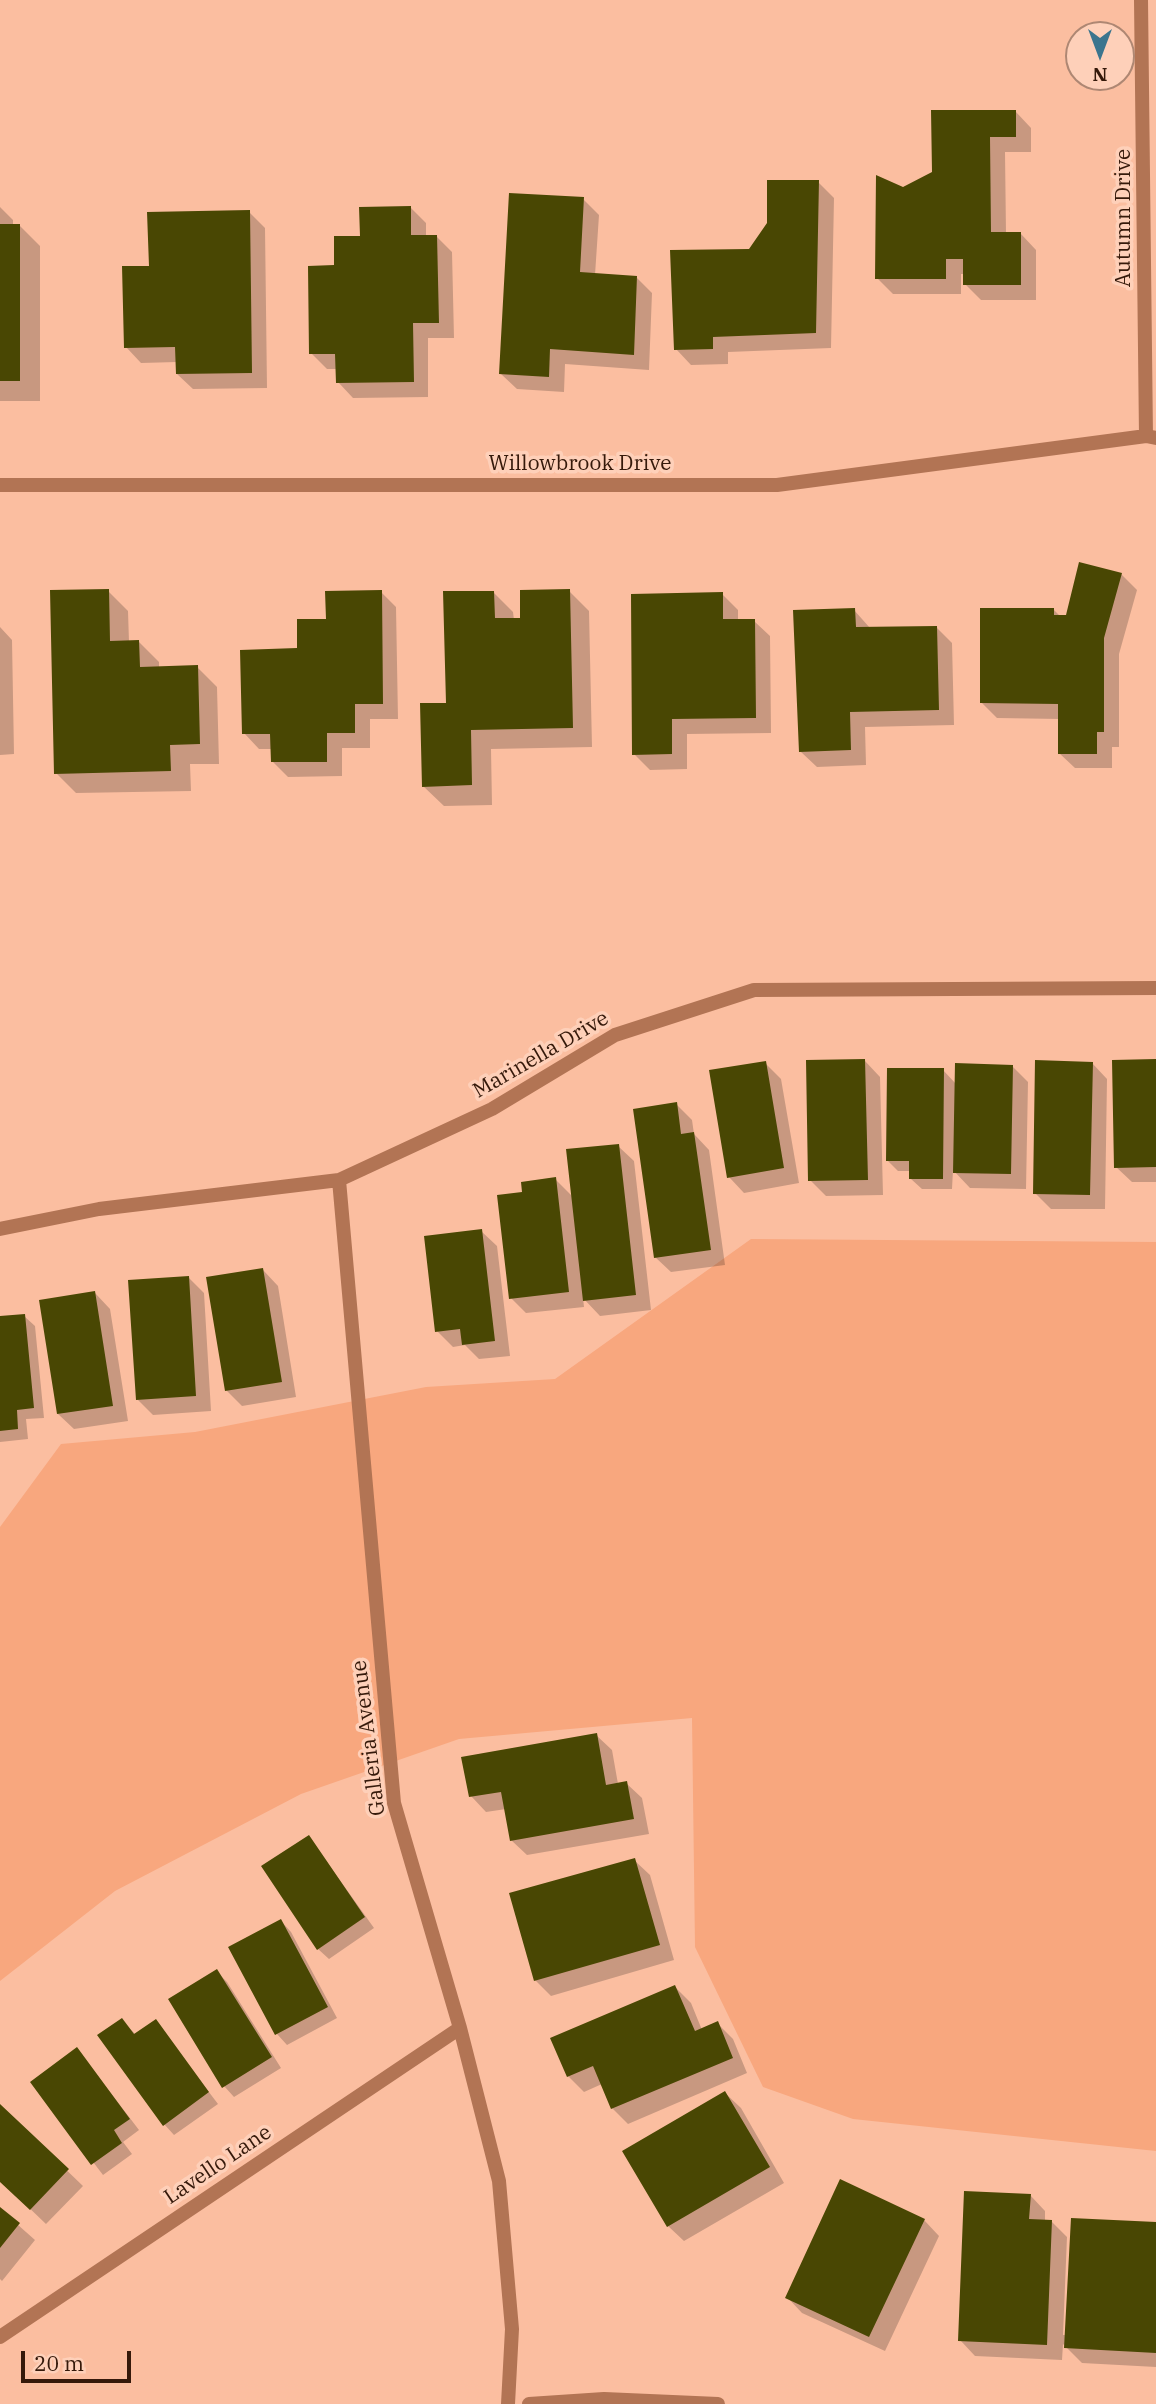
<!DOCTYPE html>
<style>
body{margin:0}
#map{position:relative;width:1156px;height:2404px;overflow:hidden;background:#fbbea0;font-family:"IBM Plex Serif",serif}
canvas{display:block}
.north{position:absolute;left:1065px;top:21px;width:70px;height:70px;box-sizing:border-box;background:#fed0b9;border:2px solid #ae8773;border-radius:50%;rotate:180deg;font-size:19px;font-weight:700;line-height:28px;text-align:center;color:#35190a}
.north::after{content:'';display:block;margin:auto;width:24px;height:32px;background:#3b758e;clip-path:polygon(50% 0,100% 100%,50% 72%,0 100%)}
.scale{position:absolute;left:21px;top:2351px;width:110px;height:32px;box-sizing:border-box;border:4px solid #35190a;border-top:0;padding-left:9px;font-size:21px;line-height:24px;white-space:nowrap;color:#35190a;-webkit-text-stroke:5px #fed0b9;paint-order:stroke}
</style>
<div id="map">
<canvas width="1156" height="2404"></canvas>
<div class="north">N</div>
<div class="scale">20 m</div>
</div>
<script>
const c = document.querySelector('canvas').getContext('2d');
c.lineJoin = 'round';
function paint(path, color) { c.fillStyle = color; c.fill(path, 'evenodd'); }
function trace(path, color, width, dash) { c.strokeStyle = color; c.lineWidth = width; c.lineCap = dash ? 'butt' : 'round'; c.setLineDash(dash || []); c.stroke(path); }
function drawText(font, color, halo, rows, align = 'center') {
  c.font = font + ' "IBM Plex Serif",serif'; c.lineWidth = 7; c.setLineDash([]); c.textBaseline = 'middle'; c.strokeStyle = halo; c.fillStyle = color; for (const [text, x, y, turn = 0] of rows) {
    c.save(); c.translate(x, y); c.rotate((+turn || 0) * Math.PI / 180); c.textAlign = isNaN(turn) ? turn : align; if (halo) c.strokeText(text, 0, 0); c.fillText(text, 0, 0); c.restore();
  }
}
const green = new Path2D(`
 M751,1239L1156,1242V2151L853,2119L763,2087L695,1947L692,1718L459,1739L301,1794L115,1891L0,1981V1527L61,1444L195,1432L426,1387L555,1379Z`);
const shadow = new Path2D(`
 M1016,112L1031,128V152H1005L1006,234H1021L1036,250V300H981L965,284V274H961V294H893L877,278L904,189L934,173Z
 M818,182L834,198L831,348L728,352V364L691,365L676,349L750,251Z
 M583,199L599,215L595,275L637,278L652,293L649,370L565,364L564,392L517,389L501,374Z
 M0,207L13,220V226H20L40,246V401H0Z
 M411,208L426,223V237H437L452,252L454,338H428V397L353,398L338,382L337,369H327L311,353L336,267L362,238Z
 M249,212L265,228L267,388L193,389L177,374V362L141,363L126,347L150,268Z
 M1121,574L1137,590L1119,654V747H1112V768H1075L1059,753L1060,719L997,718L982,703L1054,610L1061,617H1068Z
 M108,591L128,611L129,642H139L159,662V668L197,667L217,687L219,764H190L191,791L76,793L56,773Z
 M569,591L589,611L592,747L491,749L492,805L444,806L423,786L447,704L493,592L513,612L514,620L522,619Z
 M381,592L396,607L398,719H370V748H342V776L288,777L272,761V749H259L244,733L299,650L327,621Z
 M722,594L738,610V621H754L770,636L771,733L687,734V769L650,770L634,754Z
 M854,610L870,628L936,627L952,643L954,725L865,727L866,765L817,767L801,752Z
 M0,627L12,640L14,754L0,755Z
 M865,1061L880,1077L883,1195L826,1196L810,1180Z
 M1156,1061V1182H1132L1116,1167Z
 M765,1063L781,1079L799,1183L744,1193L729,1177Z
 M1092,1063L1107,1079L1105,1209H1051L1035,1193Z
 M1012,1066L1028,1082L1026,1189L970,1188L953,1170L952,1189H922L911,1179V1171H898L888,1161L943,1070L956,1084Z
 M676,1104L692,1120L694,1134L709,1150L725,1265L671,1272L655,1257Z
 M618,1146L634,1161L651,1310L600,1316L583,1298L584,1307L526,1313L511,1298L524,1194L555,1179L573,1197Z
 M481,1231L497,1246L510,1356L479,1359L465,1345L453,1347L437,1331Z
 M263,1270L278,1286L296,1397L242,1406L226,1390Z
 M189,1278L204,1293L211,1411L153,1415L137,1399Z
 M95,1293L110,1309L128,1421L74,1429L58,1414Z
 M24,1316L35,1326L44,1418L26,1419L28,1439L0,1442V1318Z
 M596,1735L612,1750L618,1784L626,1783L642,1798L649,1834L527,1855L511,1840L506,1809L486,1812L471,1796Z
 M309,1837L374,1928L329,1959L318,1949Z
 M634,1860L650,1875L674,1960L551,1996L535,1980Z
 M281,1921L291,1932L337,2018L287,2045L277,2034L230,1948Z
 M217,1972L227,1982L281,2068L234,2097L224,2086Z
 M675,1987L691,2003L702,2030L717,2023L733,2039L747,2073L628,2124L612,2108L602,2084L584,2092L568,2076Z
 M122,2020L136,2035L155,2021L218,2104L174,2135L164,2124Z
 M77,2049L139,2130L123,2142L132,2154L103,2175L32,2082Z
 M725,2093L741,2108L784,2183L684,2241L668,2226Z
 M0,2106L83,2186L46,2224L0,2180Z
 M1030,2195L1045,2211V2221L1052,2222L1067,2237L1063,2335H1067L1156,2224V2367L1082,2363L1063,2344L1062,2360L975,2356L960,2340Z
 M0,2209L35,2240L2,2281L0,2279Z
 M924,2220L939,2236L885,2351L802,2313L787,2297Z`);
const building = new Path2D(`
 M931,110H1016V137H990L991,232H1021V285H963V259H946V279H875L876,175L903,187L932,172Z
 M767,180H819L816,333L713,337V349L674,350L670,250L749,249L767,223Z
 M509,193L584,197L580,272L637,276L634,355L550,349L549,377L499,374Z
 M411,206V235H437L439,323H413L414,382L336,383L335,354H309L308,266L334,265V236H360L359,207Z
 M250,210L252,373L176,374L175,347L124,348L122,266H149L147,212Z
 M0,224H20V381H0Z
 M1079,562L1122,573L1104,638V732H1097V754H1058V704L980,703V608H1054V615H1066Z
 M109,589L110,641L139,640L140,667L198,665L200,744L170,745L171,771L54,774L50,590Z
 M570,589L573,728L471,730L472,785L422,787L420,703H446L443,591H494L495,618H520V590Z
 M382,590L383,704H355V733H327V762H271L270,734H242L240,650L297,648V619H326L325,591Z
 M723,592V619H755L756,718L672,719V754L632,755L631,594Z
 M855,608L856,627L937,626L939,710L850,712L851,750L799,752L793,610Z
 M865,1059L868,1180L808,1181L806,1060Z
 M1156,1059V1167L1114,1168L1112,1060Z
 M1035,1060L1093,1062L1090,1195L1033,1194Z
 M766,1061L784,1168L727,1178L709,1070Z
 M955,1063L1013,1065L1011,1174L953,1173Z
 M887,1068H944L943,1179H909V1161H886Z
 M677,1102L681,1134L694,1132L711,1250L654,1258L633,1109Z
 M619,1144L636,1295L583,1301L566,1149Z
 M556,1177L569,1292L509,1299L497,1195L522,1192L521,1182Z
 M482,1229L495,1341L462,1345L460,1329L435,1332L424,1236Z
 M263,1268L282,1382L225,1391L206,1277Z
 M189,1276L196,1396L136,1400L128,1280Z
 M95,1291L113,1406L57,1414L39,1300Z
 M25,1314L34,1408L17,1410L18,1429L0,1431V1316Z
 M597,1733L606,1785L627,1781L634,1819L510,1841L501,1792L469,1797L461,1757Z
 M309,1835L365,1917L317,1950L261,1866Z
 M635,1858L660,1945L534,1981L509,1893Z
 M281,1919L328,2007L275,2035L228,1947Z
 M217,1969L272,2057L222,2088L168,1999Z
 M675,1985L695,2031L718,2021L733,2058L611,2109L593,2066L567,2077L550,2038Z
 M122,2018L134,2034L156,2019L209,2092L163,2126L97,2035Z
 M77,2047L130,2119L114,2130L122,2143L91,2165L30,2082Z
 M725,2091L770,2167L667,2227L622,2151Z
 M0,2104L69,2169L30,2210L0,2182Z
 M840,2179L925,2219L869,2337L785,2298Z
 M964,2191L1031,2194L1029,2219L1052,2220L1047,2345L958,2341Z
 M0,2207L20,2223L0,2248Z
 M1071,2218L1156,2222V2353L1064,2348Z`);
const minor = new Path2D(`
 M1141,0L1146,436
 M0,485H777L1146,436L1156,438
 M339,1180L394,1803L460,2028L499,2181L512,2329L508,2404
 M0,1229L99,1209L339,1180L492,1109L615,1035L754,990L1156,988
 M0,2337L460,2028
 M529,2404L604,2399L718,2404`);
const streetNames = [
 ["Autumn Drive",1124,218,-90],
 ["Willowbrook Drive",580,464],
 ["Marinella Drive",541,1055,-30],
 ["Galleria Avenue",369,1738,-97],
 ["Lavello Lane",218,2165,-34]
];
paint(green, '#f8a77e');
paint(shadow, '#0003');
paint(building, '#494703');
trace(minor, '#b27454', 14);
drawText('21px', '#35190a', '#fed0b9', streetNames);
</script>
